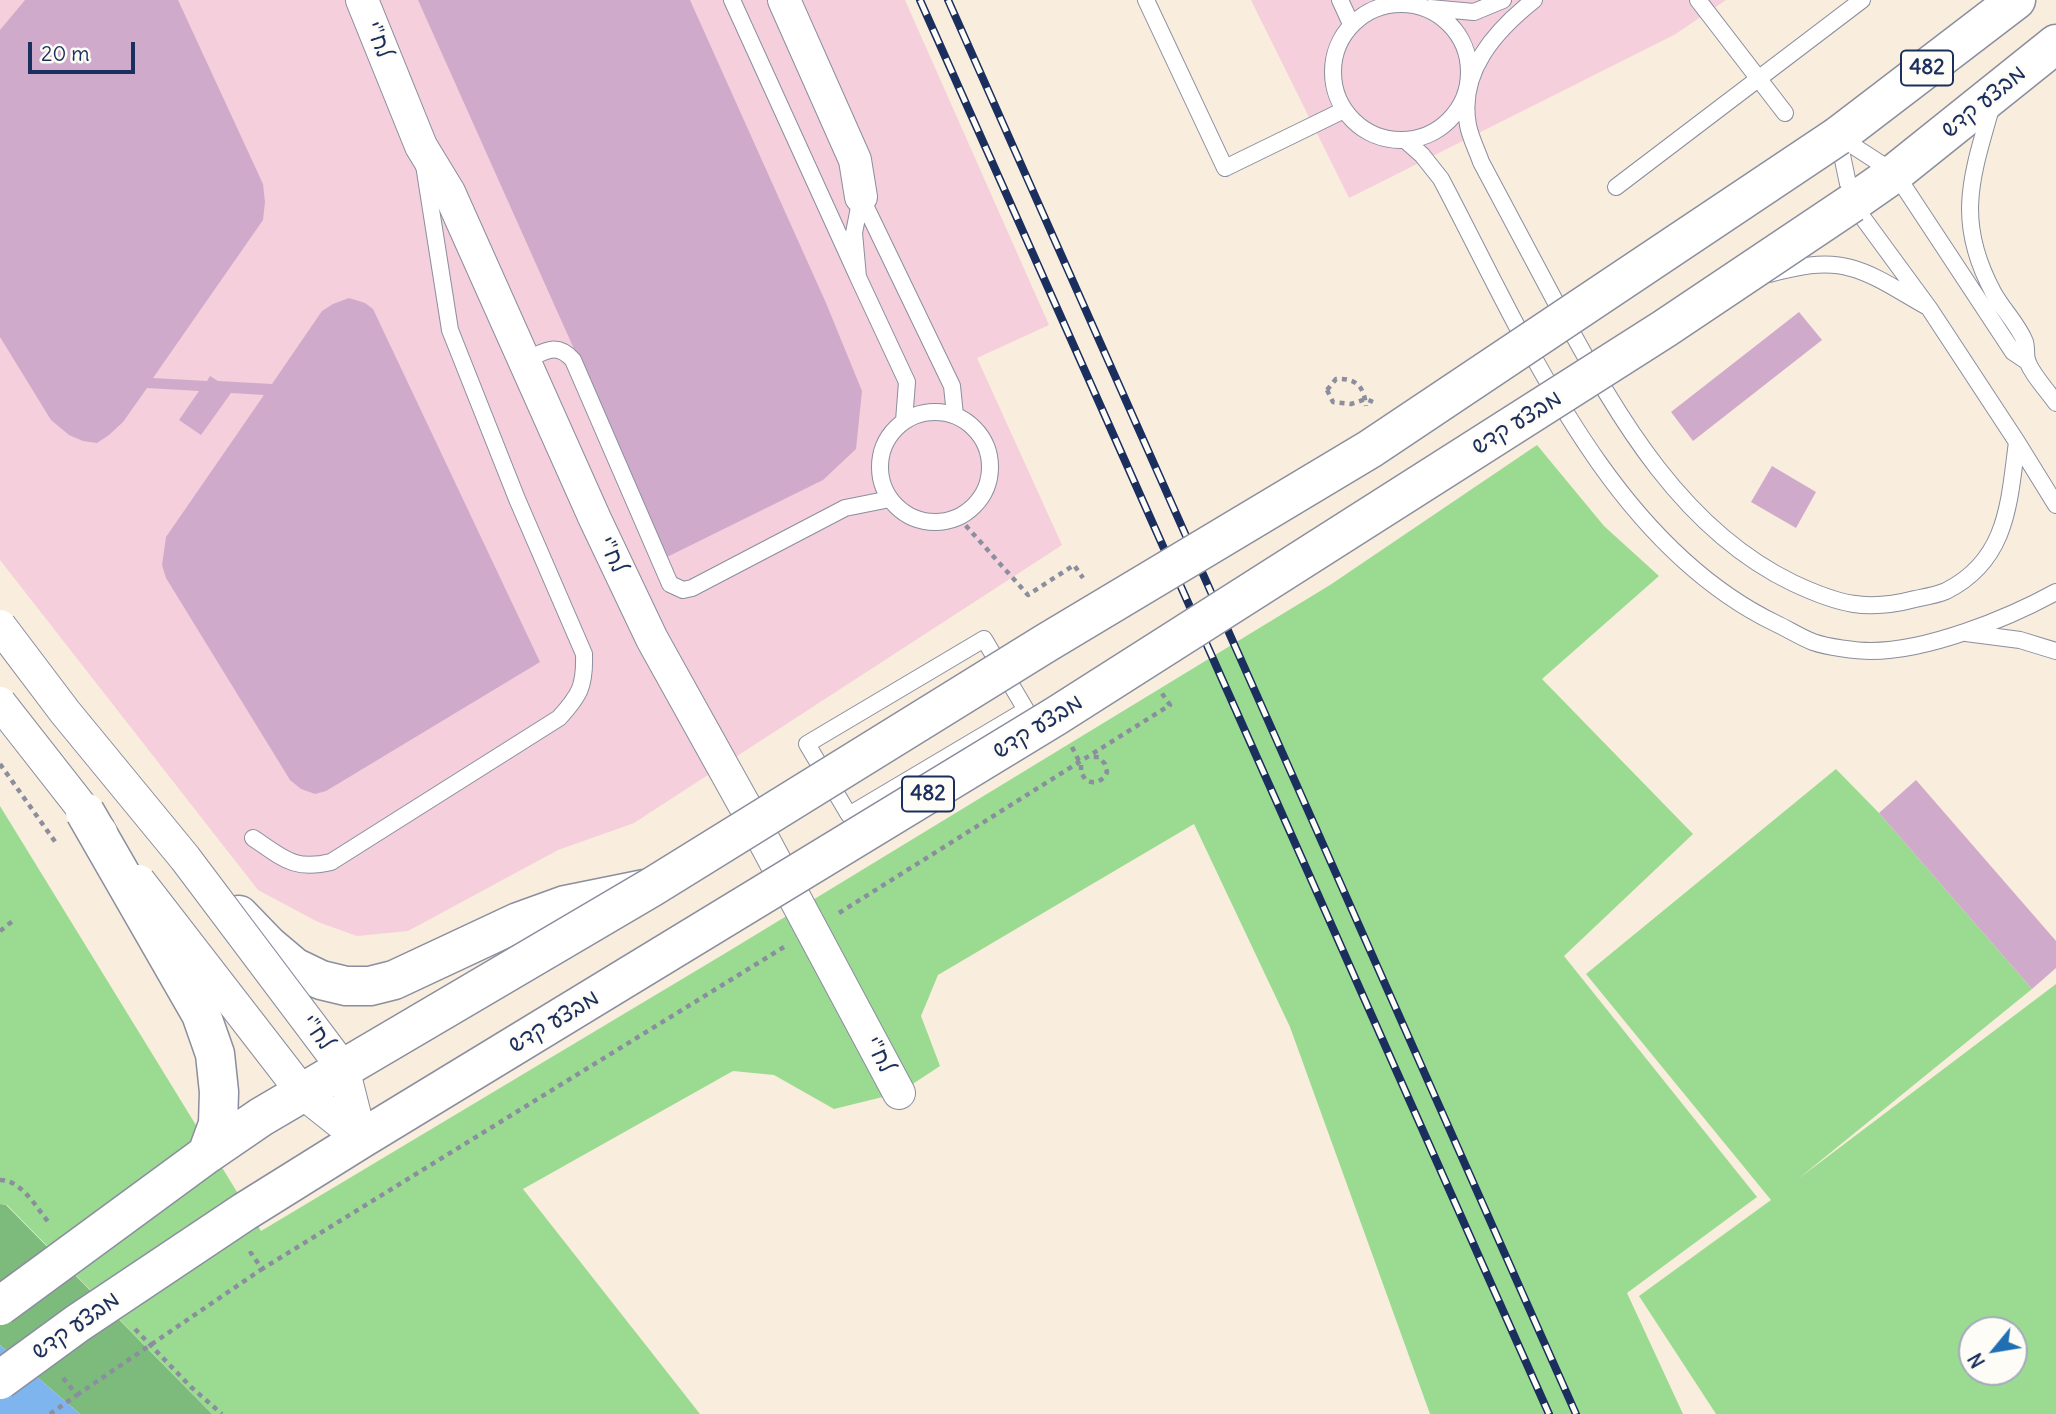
<!DOCTYPE html>
<meta charset="utf-8">
<style>
body{margin:0}
#map{position:relative;width:2056px;height:1414px;overflow:hidden;background:#f9eddd;font-family:Delius,sans-serif}
canvas{display:block}
.north{position:absolute;left:1958px;top:1316px;width:70px;height:70px;box-sizing:border-box;background:#fdfcf7;border:2px solid #a3aaba;border-radius:50%;rotate:240deg;font-size:19px;font-weight:700;line-height:28px;text-align:center;color:#1b2f5e}
.north::after{content:'';display:block;margin:auto;width:24px;height:32px;background:#1f6fb2;clip-path:polygon(50% 0,100% 100%,50% 72%,0 100%)}
.scale{position:absolute;left:28px;top:42px;width:107px;height:32px;box-sizing:border-box;border:4px solid #1b2f5e;border-top:0;padding-left:9px;font-size:21px;line-height:24px;white-space:nowrap;color:#1b2f5e;-webkit-text-stroke:5px #fdfcf7;paint-order:stroke}
</style>
<div id="map">
<canvas width="2056" height="1414"></canvas>
<div class="north">N</div>
<div class="scale">20 m</div>
</div>
<script>
const c = document.querySelector('canvas').getContext('2d');
c.lineJoin = 'round';
function paint(path, color) { c.fillStyle = color; c.fill(path, 'evenodd'); }
function trace(path, color, width, dash) { c.strokeStyle = color; c.lineWidth = width; c.lineCap = dash ? 'butt' : 'round'; c.setLineDash(dash || []); c.stroke(path); }
function drawText(font, color, halo, rows, align = 'center') {
  c.font = font + ' Delius,"Playpen Sans Hebrew",sans-serif'; c.lineWidth = 5; c.setLineDash([]); c.textBaseline = 'middle'; c.strokeStyle = halo; c.fillStyle = color; for (const [text, x, y, turn = 0] of rows) {
    c.save(); c.translate(x, y); c.rotate((+turn || 0) * Math.PI / 180); c.textAlign = isNaN(turn) ? turn : align; if (halo) c.strokeText(text, 0, 0); c.fillText(text, 0, 0); c.restore();
  }
}
const built = new Path2D(`
 M0,0H905L1049,325L977,358L1062,545L634,823L558,850L408,931L357,936L318,922L258,890L0,560Z
 M1251,0H1726L1674,35L1349,198Z`);
const green = new Path2D(`
 M1537,445L1604,526L1659,576L1542,679L1693,834L1564,956L1757,1197L1627,1293L1683,1414H1430L1290,1027L1194,824L938,975L921,1016L940,1066L899,1093L834,1109L774,1075L733,1071L523,1189L700,1414H212L7,1205L0,1204V806L261,1231L729,951L1330,585Z
 M1836,769L1879,813L2032,989L1798,1179L2056,984V1414H1716L1639,1296L1771,1200L1586,974ZM1972,1330H2014V1372H1972Z`);
const forest = new Path2D(`
 M0,1204L6,1205L212,1414H80L0,1345Z`);
const water = new Path2D(`
 M0,1345L80,1414H0Z`);
const building = new Path2D(`
 M25,0H178L263,184L265,202L263,220L153,378L207,381L210,376L218,381L272,384L322,311L333,304L349,298L365,303L373,309L540,662L326,791L315,794L301,789L290,780L166,578L162,565L166,537L264,395L231,393L201,435L179,420L199,391L147,388L123,422L109,435L97,443L83,441L69,435L51,420L0,337V30Z
 M418,0H690L826,303L862,391L856,449L823,480L667,557Z
 M1799,312L1822,340L1693,441L1671,412Z
 M1772,466L1816,492L1796,528L1751,502Z
 M1916,780L2056,941V968L2032,989L1879,813Z`);
const path = new Path2D(`
 M1327,390L1333,402L1351,404L1366,399L1373,402
 M959,518L1028,595L1074,565L1083,578
 M0,764L56,843
 M1081,765V773L1086,780C1095,785 1103,781 1107,772L1105,764L1099,757H1090
 M839,913L1170,705L1161,692
 M0,931L14,920
 M0,1180C22,1180 37,1209 50,1224
 M249,1254L251,1253L262,1269L784,947
 M135,1329L191,1387L222,1414
 M50,1414L77,1395L63,1378`);
const lane = new Path2D(`
 M732,0L858,277
 M1146,0L1225,168L1344,110
 M1340,0L1351,24
 M1534,0C1495,31 1458,72 1468,125C1470,137 1477,150 1481,162C1508,213 1535,264 1563,316C1619,419 1683,530 1793,583C1838,604 1866,612 1915,599C1925,597 1937,595 1946,591C2008,560 2009,502 2017,442L1929,308L1852,203L1838,136
 M1698,0L1785,113
 M1333 72a68 68 0 1 1 136 0a68 68 0 1 1-136 0Z
 M1430,8L1474,12L1503,0
 M1992,105C1971,178 1955,221 1993,292C2002,309 2018,324 2025,342C2027,348 2025,357 2028,363C2034,377 2047,390 2056,403
 M1838,136L1895,173L2013,352L2028,362
 M1405,140L1422,155L1441,179C1524,336 1608,542 1775,623C1788,629 1800,637 1813,642C1827,647 1856,651 1871,651C1927,651 2007,619 2056,592
 M1616,187L1862,0
 M861,197L952,386L955,415
 M861,197L854,233L858,277L907,382L904,421
 M1769,274C1796,267 1824,260 1851,268C1877,275 1902,293 1926,306
 M524,361C544,352 556,341 573,360L670,584L683,590L692,588L845,508L890,499
 M880 467a55 55 0 1 1 110 0a55 55 0 1 1-110 0Z
 M2017,442L2056,505
 M1966,633L2020,640L2056,651
 M984,639L1026,710L849,815L807,744Z
 M253,838C283,858 294,871 331,862L559,718C580,695 585,686 584,654L517,499L450,330L424,165`);
const street = new Path2D(`
 M362,0L421,146L449,192L595,519L652,639L761,835L899,1093
 M784,0L855,160L861,197`);
const primary = new Path2D(`
 M1838,136L2016,0
 M1852,203L1895,173L2056,44
 M239,915L268,945L294,967L321,980L346,986H370L394,980L518,922L565,905L644,889`);
const rail = new Path2D(`
 M920,0L1549,1414
 M948,0L1576,1414`);
const pathBridge = new Path2D(`
 M1327,390L1336,379C1357,378 1364,387 1366,406
 M1072,747L1081,765
 M77,1395L262,1269`);
const streetBridge = new Path2D(`
 M0,626L65,712L185,858L343,1068L361,1139
 M0,703L101,832
 M139,881L303,1093L361,1139`);
const primaryBridge = new Path2D(`
 M85,812L201,1014L215,1054L219,1092L218,1124L207,1154
 M0,1306L207,1154L261,1117L652,887L1046,643L1370,449L1838,136
 M0,1380L78,1323L244,1212L361,1139L1056,716L1664,329L1852,203`);
const shields = [
 [1927,68,52],
 [928,794,52]
];
const shieldNames = [
 ["482",1927,68],
 ["482",928,794]
];
const streetNames = [
 ["לח\"י",378,40,68],
 ["מבצע קדש",1984,102,-39],
 ["מבצע קדש",1517,423,-32],
 ["לח\"י",612,555,64],
 ["מבצע קדש",1038,727,-32],
 ["מבצע קדש",554,1022,-31],
 ["לח\"י",317,1033,53],
 ["לח\"י",879,1055,62],
 ["מבצע קדש",76,1326,-35]
];
paint(built, '#f5cfdb');
paint(green, '#9bdb91');
paint(forest, '#7cbb7b');
paint(water, '#7fb5ee');
paint(building, '#d0aacb');
trace(lane, '#8a8e9e', 18);
trace(street, '#8a8e9e', 34);
trace(primary, '#8a8e9e', 41);
trace(path, '#8a8e9e', 4.5, [5, 5]);
trace(lane, '#fff', 16);
trace(street, '#fff', 32);
trace(primary, '#fff', 38);
trace(rail, '#1b2f5e', 8);
trace(rail, '#fdfcf7', 5, [16]);
trace(streetBridge, '#8a8e9e', 34, []);
trace(primaryBridge, '#8a8e9e', 41, []);
trace(pathBridge, '#8a8e9e', 4.5, [5, 5]);
trace(streetBridge, '#fff', 32);
trace(primaryBridge, '#fff', 38);
for (const [x, y, w] of shields) { const box = new Path2D(); box.roundRect(x - w / 2, y - 17.5, w, 35, 5); c.fillStyle = '#fdfcf7'; c.fill(box); trace(box, '#1b2f5e', 2); }
drawText('bold 21px', '#1b2f5e', null, shieldNames);
drawText('23px', '#1b2f5e', '#fdfcf7', streetNames);
</script>
